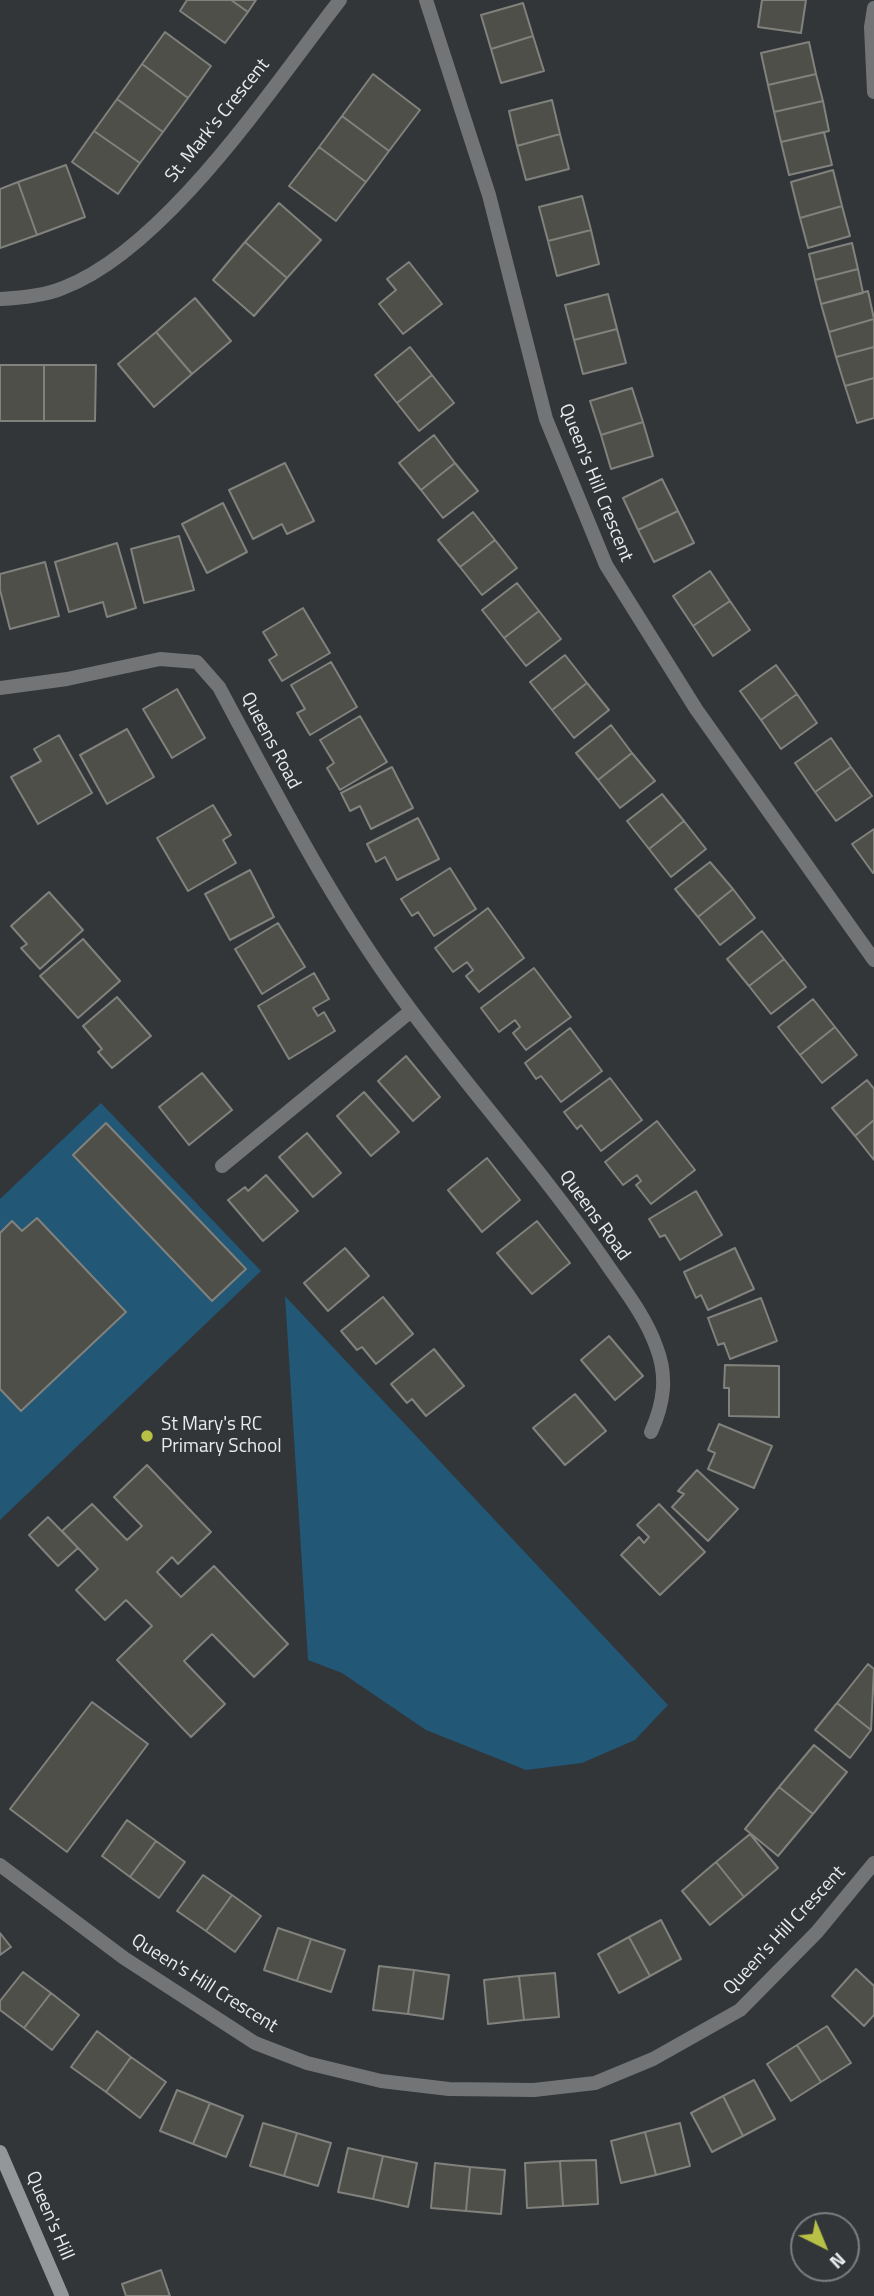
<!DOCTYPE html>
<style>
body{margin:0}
#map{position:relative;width:874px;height:2296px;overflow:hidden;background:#323639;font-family:"Titillium Web",sans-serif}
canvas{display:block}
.north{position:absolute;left:790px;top:2212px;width:70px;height:70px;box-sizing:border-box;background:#323639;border:2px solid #7b7e81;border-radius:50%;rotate:137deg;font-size:19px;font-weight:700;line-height:28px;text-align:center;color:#e8ebec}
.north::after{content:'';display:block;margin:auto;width:24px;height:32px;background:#b9c046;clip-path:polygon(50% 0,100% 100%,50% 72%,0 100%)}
</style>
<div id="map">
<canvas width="874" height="2296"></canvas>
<div class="north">N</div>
</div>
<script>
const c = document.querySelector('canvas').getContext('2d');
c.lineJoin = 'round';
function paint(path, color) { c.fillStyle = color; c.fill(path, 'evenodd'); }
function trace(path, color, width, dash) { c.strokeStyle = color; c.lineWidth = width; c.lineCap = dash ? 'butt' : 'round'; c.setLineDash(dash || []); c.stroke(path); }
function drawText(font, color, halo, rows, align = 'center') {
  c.font = font + ' "Titillium Web",sans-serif'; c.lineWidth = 5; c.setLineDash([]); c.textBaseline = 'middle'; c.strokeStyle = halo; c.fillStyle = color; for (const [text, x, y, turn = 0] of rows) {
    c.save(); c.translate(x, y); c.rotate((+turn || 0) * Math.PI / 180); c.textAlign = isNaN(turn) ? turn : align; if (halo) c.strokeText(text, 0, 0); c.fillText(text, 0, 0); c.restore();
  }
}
const green = new Path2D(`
 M101,1103L261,1271L0,1520V1389L21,1411L126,1312L37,1218L22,1231L12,1221L0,1233V1199Z
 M285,1296L668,1705L635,1740L582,1763L526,1770L426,1730L342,1673L308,1660Z`);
const building = new Path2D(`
 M187,0H231L248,12L225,43L180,11Z
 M231,0H256L248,12Z
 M762,0H806L801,33L758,27Z
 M523,3L533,36L491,49L481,15Z
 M165,32L211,66L188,98L142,64Z
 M533,36L544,71L501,83L491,49Z
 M809,42L816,74L768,85L761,53Z
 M142,64L188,98L163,132L117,99Z
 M373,74L420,110L389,151L342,116Z
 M816,74L823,101L774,112L768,85Z
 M117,99L163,132L140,163L94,131Z
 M552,100L560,134L517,146L509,111Z
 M823,101L829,131L781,142L774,112Z
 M342,116L389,151L366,182L319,147Z
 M94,131L140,163L118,194L72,162Z
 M824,132L832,165L789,175L781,142Z
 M560,134L569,169L526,180L517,146Z
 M319,147L366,182L336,221L289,186Z
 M66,165L85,217L37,235L18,182Z
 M833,170L842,206L800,218L791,182Z
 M18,182L37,235L0,248V189Z
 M582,196L591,230L548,241L539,207Z
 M279,203L321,240L287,278L245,242Z
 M842,206L850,236L808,248L800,218Z
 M591,230L599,264L557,276L548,241Z
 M245,242L287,278L254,316L213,280Z
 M852,243L858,269L815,280L809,254Z
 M409,262L442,304L403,334L379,304L396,290L387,279Z
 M858,269L863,293L821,304L815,280Z
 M868,291L874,319L829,332L821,304Z
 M608,294L617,329L574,340L565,305Z
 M195,298L231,341L192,374L156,332Z
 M874,319V347L836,357L829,332Z
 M617,329L626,363L583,374L574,340Z
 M156,332L192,374L154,407L118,364Z
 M410,347L432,375L397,403L375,375Z
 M874,347V378L845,386L836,357Z
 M0,365H44V421H0Z
 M44,365H96L95,421H44Z
 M432,375L454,403L419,431L397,403Z
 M874,378V418L857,423L845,386Z
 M632,388L643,422L601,435L590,401Z
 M643,422L653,456L611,469L601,435Z
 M434,435L455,463L421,490L399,463Z
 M285,463L314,521L287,534L282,524L253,539L229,490Z
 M455,463L478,491L443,518L421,490Z
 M662,479L678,511L638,530L623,498Z
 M223,503L247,552L207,573L182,524Z
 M678,511L694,543L654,562L638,530Z
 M473,512L495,540L460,567L438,540Z
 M179,536L194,590L144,603L131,549Z
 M495,540L517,568L482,595L460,567Z
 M117,543L136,608L107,617L103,602L69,612L55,562Z
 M45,562L59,616L10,629L0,590V574Z
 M710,571L730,601L693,626L673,596Z
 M517,583L539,611L504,638L482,610Z
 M730,601L750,630L713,656L693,626Z
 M303,608L330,653L282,681L269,660L277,655L263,632Z
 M539,611L561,639L526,666L504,638Z
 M565,655L587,683L552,710L530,682Z
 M331,662L357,707L310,735L297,713L305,709L291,685Z
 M776,665L797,694L761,720L740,691Z
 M587,683L609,710L574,738L552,710Z
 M177,689L205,738L172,758L143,709Z
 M797,694L817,723L781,749L761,720Z
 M360,716L387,762L340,790L327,768L334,763L320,740Z
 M611,725L632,753L598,780L576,753Z
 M127,729L154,777L107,804L80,755Z
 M59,735L92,793L38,824L11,777L41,761L34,749Z
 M831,738L851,767L815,792L795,763Z
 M632,753L655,781L620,808L598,780Z
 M392,767L413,808L371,829L360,806L350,811L341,793Z
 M851,767L872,796L836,821L815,792Z
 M662,794L684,821L649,849L627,821Z
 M213,805L231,835L223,840L236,863L188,891L157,838Z
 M418,818L439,859L397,880L385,857L376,862L367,844Z
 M684,821L706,849L671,877L649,849Z
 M874,829V872L873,873L852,844Z
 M710,862L733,889L698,917L675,889Z
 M450,868L476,909L434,936L418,912L412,916L401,899Z
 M250,870L274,917L230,940L205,894Z
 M733,889L755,918L720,945L698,917Z
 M49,892L83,930L40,969L21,948L27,944L11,926Z
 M488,908L524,958L479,992L466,976L473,970L467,962L453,972L435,948Z
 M278,923L305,967L262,994L235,949Z
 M762,931L784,959L749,986L727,959Z
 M83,939L120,981L78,1018L40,976Z
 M784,959L806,987L771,1014L749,986Z
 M534,968L571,1017L526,1050L513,1033L520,1027L515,1020L499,1032L481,1008Z
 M314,973L329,999L313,1008L318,1016L324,1012L335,1031L289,1059L258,1006Z
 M117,997L151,1036L112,1068L98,1052L102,1049L83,1026Z
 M813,999L835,1027L800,1055L778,1027Z
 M835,1027L857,1055L822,1083L800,1055Z
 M570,1028L602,1071L561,1102L541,1076L536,1079L525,1063Z
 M406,1056L440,1097L413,1121L378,1081Z
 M202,1073L232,1110L189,1145L159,1107Z
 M610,1078L642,1120L601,1151L581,1125L577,1129L564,1112Z
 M867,1080L874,1089V1120L855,1136L832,1108Z
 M364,1092L399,1132L371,1156L337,1116Z
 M874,1120V1160L855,1136Z
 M657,1121L695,1170L651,1204L636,1185L641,1181L637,1175L623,1185L605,1162Z
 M106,1123L246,1269L212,1301L73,1155Z
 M307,1133L341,1173L313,1197L279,1157Z
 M487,1158L520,1200L482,1232L448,1190Z
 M266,1175L298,1211L263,1241L228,1200L245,1187L248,1191Z
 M696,1191L722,1235L680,1260L665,1235L660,1237L649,1219Z
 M37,1218L126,1312L21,1411L0,1389V1233L12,1221L22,1231Z
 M537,1221L570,1263L532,1294L497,1253Z
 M345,1248L369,1276L328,1311L304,1283Z
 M735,1248L754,1289L708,1310L701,1295L696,1298L684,1272Z
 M383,1297L413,1334L376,1364L362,1347L357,1350L341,1331Z
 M761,1298L777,1341L730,1359L724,1343L718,1345L708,1318Z
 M609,1336L643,1376L615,1400L581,1360Z
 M434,1349L464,1386L426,1416L412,1399L407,1403L391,1384Z
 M725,1365L779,1366V1417L729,1416V1388H724Z
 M575,1394L606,1431L565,1465L533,1428Z
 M719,1424L772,1446L754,1488L708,1469L715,1453L708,1450Z
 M147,1465L211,1532L178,1564L172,1557L157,1572L181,1597L214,1566L288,1644L254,1677L212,1634L184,1661L225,1704L191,1737L117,1660L152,1626L126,1600L105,1620L76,1590L98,1569L62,1531L92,1504L127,1540L142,1526L114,1497Z
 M697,1470L738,1509L708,1541L672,1507L684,1494L678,1491Z
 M659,1504L705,1552L660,1595L621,1555L639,1537L644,1543L649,1537L637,1525Z
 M48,1517L78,1548L58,1566L29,1535Z
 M868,1664L874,1669L871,1730L837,1703Z
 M92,1702L148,1744L67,1852L10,1809Z
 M837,1703L871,1730L850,1758L815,1730Z
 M814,1745L847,1772L813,1814L779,1787Z
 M779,1787L813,1814L778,1856L745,1829Z
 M127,1820L156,1841L130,1877L102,1856Z
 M750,1834L778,1868L744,1897L716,1862Z
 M156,1841L185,1862L159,1898L130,1877Z
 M716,1862L744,1897L710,1925L682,1891Z
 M203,1875L232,1895L206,1931L177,1911Z
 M232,1895L261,1916L235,1952L206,1931Z
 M661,1920L681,1959L650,1976L629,1937Z
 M278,1928L311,1939L297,1981L264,1970Z
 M0,1933L11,1947L0,1955Z
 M629,1937L650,1976L619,1993L598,1954Z
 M311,1939L345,1950L331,1992L297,1981Z
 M379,1966L414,1970L408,2014L373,2010Z
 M856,1969L874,1986V2015L864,2026L832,1996Z
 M414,1970L449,1975L443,2019L408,2014Z
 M23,1972L51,1993L24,2028L0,2010V2001Z
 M555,1973L559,2017L524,2020L519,1976Z
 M519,1976L524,2020L488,2024L484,1980Z
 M51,1993L79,2015L52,2050L24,2028Z
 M827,2026L851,2063L821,2082L797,2045Z
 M97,2031L131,2057L106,2092L71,2067Z
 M797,2045L821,2082L791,2101L767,2064Z
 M131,2057L166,2082L140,2118L106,2092Z
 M754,2080L775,2119L743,2136L723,2096Z
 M177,2090L210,2103L193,2144L160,2131Z
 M723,2096L743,2136L712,2152L691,2113Z
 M210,2103L243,2116L226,2157L193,2144Z
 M263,2123L297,2133L284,2176L250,2166Z
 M680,2123L690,2166L656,2175L645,2132Z
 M645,2132L656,2175L621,2183L611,2141Z
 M297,2133L331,2143L318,2186L284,2176Z
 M348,2148L383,2156L373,2199L338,2192Z
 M383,2156L417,2163L408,2207L373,2199Z
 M596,2160L598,2204L563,2206L560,2161Z
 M560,2161L563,2206L527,2208L525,2163Z
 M435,2163L470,2167L466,2211L431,2208Z
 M470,2167L505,2170L501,2214L466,2211Z
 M161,2270L170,2296H126L122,2284Z`);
const street = new Path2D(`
 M426,0L489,195L546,419L606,565L696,709L874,960
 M874,8L871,27L874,92
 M0,299C20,298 44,296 63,288C166,249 272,87 340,0
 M0,688L67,679L160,659L197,662L219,687C278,797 335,909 410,1009C473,1094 544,1173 604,1260C622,1287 645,1315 656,1346C668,1376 664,1403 651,1432
 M222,1166L411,1011
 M0,1865L124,1958L255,2043L307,2063L381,2081L449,2089L534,2090L595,2083L653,2059L740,2010L817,1932L874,1863`);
const secondary = new Path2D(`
 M0,2152L62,2296`);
const markers = [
 [147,1436,7,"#b9c046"]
];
const streetNames = [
 ["St. Mark's Crescent",218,121,-51],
 ["Queen's Hill Crescent",595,483,68],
 ["Queens Road",270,741,62],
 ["Queens Road",594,1216,54],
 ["Queen's Hill Crescent",785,1931,-47],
 ["Queen's Hill Crescent",204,1984,32],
 ["Queen's Hill",49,2216,67]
];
const poiNames = [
 ["St Mary's RC",161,1425],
 ["Primary School",161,1447]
];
paint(green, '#225776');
paint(building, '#4f4f4a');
trace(building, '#81827d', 2);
trace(street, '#727476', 14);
trace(secondary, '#94979a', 14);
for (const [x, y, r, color] of markers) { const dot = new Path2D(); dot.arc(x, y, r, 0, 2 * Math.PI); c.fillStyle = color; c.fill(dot); trace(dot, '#323639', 2.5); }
drawText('19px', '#e8ebec', '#323639', streetNames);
drawText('19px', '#e8ebec', '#323639', poiNames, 'left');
</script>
